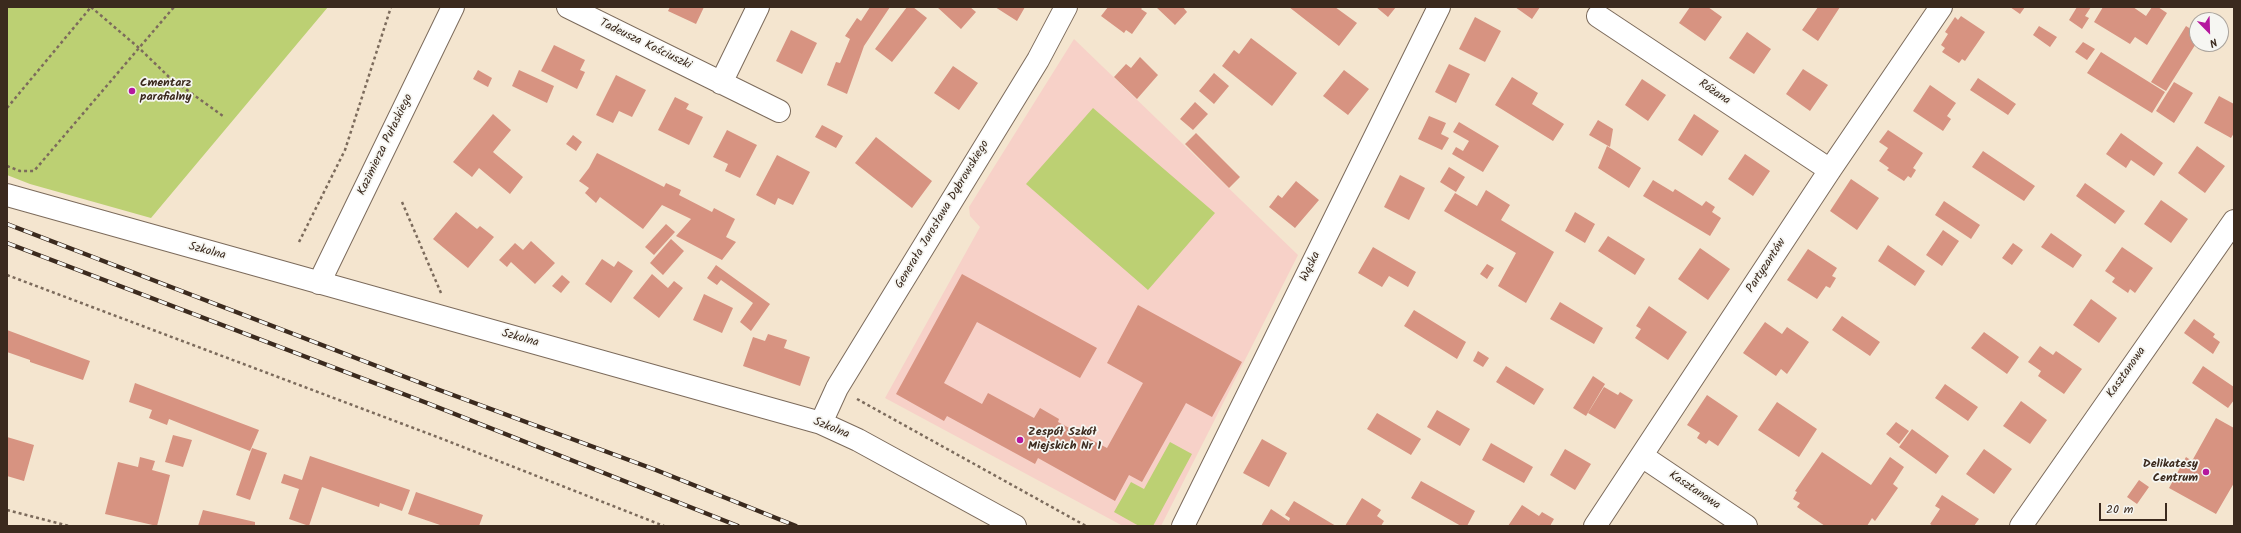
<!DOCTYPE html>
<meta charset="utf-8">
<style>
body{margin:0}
#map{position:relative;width:2241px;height:533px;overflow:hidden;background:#f4e5cf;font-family:Kalam,sans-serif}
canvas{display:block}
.frame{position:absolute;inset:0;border:8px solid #3b2a1e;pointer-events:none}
.north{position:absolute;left:2189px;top:12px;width:40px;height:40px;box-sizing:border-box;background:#f6f6f2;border:1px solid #aba49d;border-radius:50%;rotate:157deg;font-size:11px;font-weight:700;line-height:16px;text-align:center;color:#3b2a1e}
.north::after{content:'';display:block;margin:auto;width:14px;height:18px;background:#b5179e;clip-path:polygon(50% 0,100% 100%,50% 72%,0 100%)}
.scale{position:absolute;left:2099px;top:503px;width:68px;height:18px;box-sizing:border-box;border:2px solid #3b2a1e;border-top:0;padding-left:5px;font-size:12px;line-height:14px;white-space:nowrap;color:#3b2a1e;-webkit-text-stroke:3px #f6f6f2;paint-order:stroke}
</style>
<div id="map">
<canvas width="2241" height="533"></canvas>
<div class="frame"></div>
<div class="north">N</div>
<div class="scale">20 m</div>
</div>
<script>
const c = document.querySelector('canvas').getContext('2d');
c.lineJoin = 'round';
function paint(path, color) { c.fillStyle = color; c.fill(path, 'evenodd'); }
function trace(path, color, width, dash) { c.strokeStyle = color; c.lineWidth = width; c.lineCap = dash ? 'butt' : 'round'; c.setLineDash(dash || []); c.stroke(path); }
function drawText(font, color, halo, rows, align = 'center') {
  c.font = font + ' Kalam,sans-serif'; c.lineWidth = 3.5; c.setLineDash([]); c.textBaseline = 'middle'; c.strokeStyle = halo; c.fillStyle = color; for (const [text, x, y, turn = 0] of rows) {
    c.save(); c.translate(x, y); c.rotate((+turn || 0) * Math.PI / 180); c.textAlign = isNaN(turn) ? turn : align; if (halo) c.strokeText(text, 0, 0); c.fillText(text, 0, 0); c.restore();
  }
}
const built = new Path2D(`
 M1074,39L1298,255L1161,526H1123L885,398L980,227L970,216L969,207Z`);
const green = new Path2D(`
 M7,7H328L151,218L30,184L7,175Z
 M1093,108L1215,213L1148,290L1026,184Z
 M1170,442L1192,454L1153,526H1139L1114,512L1131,482L1144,489Z`);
const building = new Path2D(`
 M670,7H704L696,24L668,11Z
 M870,7H890L864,46L847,94L827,85L836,62L840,63L850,39L845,36L857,18L861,21Z
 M907,7H913L927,18L892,62L875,49Z
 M937,7H970L976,12L961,29Z
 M995,7H1025L1017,21Z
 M1108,7H1143L1141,9L1147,13L1132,34L1126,30L1124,33L1101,16Z
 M1156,7H1183L1187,12L1175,25Z
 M1289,7H1335L1357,23L1339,46Z
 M1376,7H1396L1388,17Z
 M1515,7H1540L1532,19Z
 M1690,7H1708L1722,17L1705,41L1679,23Z
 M1818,7H1840L1818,41L1802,30Z
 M2010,7H2025L2020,14Z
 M2077,7H2091L2085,16L2089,18L2082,29L2069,20Z
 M2103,7H2133L2146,16L2152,7H2158L2167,13L2147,45L2135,37L2130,44L2094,22Z
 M1961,16L1985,32L1965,61L1962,59L1959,63L1942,52L1945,48L1941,45L1948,34L1945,32L1955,17L1958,20Z
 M1475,17L1501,31L1485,62L1459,49Z
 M2039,26L2057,37L2050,47L2033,35Z
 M2186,26L2197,33V42L2166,91L2151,82Z
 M791,30L817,43L802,74L776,61Z
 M1747,32L1771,49L1754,74L1729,58Z
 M1251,38L1297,73L1272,106L1222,66L1234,50L1239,54Z
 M2083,42L2095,49L2087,60L2075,52Z
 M554,45L585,60L580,70L585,72L577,89L541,71Z
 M2101,52L2165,92L2152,113L2087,73Z
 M1140,57L1158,75L1137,99L1114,77L1126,64L1131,68Z
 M1449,64L1470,74L1456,103L1435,92Z
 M953,66L978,83L959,110L934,93Z
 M1803,69L1828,85L1810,111L1786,94Z
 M478,70L492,78L488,87L473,79Z
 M519,70L554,86L547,103L512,86Z
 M1344,70L1369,89L1348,115L1323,96Z
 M1214,73L1229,86L1214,104L1199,91Z
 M616,75L646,90L632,117L619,111L613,123L596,115Z
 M1512,77L1538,93L1532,104L1564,124L1553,141L1495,105Z
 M1978,78L2016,104L2008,115L1970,90Z
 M1642,79L1666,95L1648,121L1625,105Z
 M2174,82L2193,93L2174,123L2156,111Z
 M1930,85L1956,103L1947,116L1951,119L1943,131L1913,111Z
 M2219,96L2234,104V133L2231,138L2204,123Z
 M675,97L689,104L686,109L703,117L689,145L658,130Z
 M1195,102L1208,114L1193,130L1180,119Z
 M493,114L511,130L493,152L523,177L510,194L479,168L472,177L453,162Z
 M1694,114L1719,131L1702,156L1678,140Z
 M1429,116L1446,123L1441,134L1449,138L1442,150L1418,139Z
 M1598,120L1613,129L1610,147L1589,135Z
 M1459,122L1499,146L1483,172L1452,154L1456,147L1463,151L1469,141L1453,132Z
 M822,125L843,136L836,148L815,137Z
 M727,130L757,145L740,178L725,171L728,164L713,157Z
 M1888,130L1923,153L1913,168L1916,170L1911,178L1908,176L1904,181L1887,170L1889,168L1879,161L1888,148L1879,142Z
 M1196,133L1240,177L1229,188L1185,144Z
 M2121,133L2163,163L2154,176L2131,160L2126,168L2106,154Z
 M573,135L582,142L576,151L566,144Z
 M876,137L932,181L912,208L855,163Z
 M1607,146L1641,168L1629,188L1598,168Z
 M2197,146L2225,166L2205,193L2178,173Z
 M1983,151L2035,186L2024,201L1972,167Z
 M597,153L664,187L666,183L681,190L679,195L712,212L714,208L735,219L726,237L736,242L722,260L676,236L691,219L662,205L643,229L600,197L596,203L585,193L589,188L579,181L589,168Z
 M1745,154L1770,171L1753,196L1728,179Z
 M777,155L810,172L793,205L778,198L775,205L756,195Z
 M1449,167L1465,177L1456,192L1440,182Z
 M1400,175L1425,188L1409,220L1384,207Z
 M1851,179L1879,198L1857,230L1830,211Z
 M1653,180L1673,192L1675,189L1702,206L1706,201L1715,207L1712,212L1721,218L1710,236L1643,196Z
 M1296,181L1319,200L1295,228L1269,207L1278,195L1282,198Z
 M2085,183L2125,211L2115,224L2076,196Z
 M1486,190L1510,205L1501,220L1554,252L1526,303L1498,286L1516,253L1444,211L1455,193L1477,206Z
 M2161,200L2188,219L2171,243L2144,224Z
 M1944,201L1980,225L1971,239L1935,215Z
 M456,212L477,229L480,226L494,237L468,268L433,239Z
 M1575,212L1595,224L1585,243L1565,231Z
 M666,224L675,232L654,255L645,247Z
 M1943,230L1959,241L1942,266L1926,255Z
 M2051,233L2082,255L2073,268L2041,247Z
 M1608,236L1645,259L1635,275L1598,251Z
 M671,239L684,251L663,275L650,263Z
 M531,241L555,263L535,284L511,262L507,267L499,260L515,243L523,250Z
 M2013,243L2023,250L2012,265L2002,258Z
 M1888,245L1925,271L1915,286L1878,261Z
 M1373,247L1416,272L1408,287L1389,276L1382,287L1358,273Z
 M2122,247L2153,268L2135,293L2130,289L2128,293L2112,282L2115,278L2105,271Z
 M1700,248L1730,269L1708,300L1678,279Z
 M1808,249L1837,268L1832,276L1836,278L1830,288L1826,286L1817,299L1787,280Z
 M602,259L614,267L618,261L633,271L611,303L585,284Z
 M1487,264L1494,268L1487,279L1480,274Z
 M716,265L770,304L751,331L740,322L753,303L721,280L717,285L707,278Z
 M652,274L668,288L674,281L683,288L659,318L633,298Z
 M962,274L1097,348L1080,378L977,322L944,383L982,404L988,393L1034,418L1040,408L1059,419L1058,422L1107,448L1143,383L1107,363L1138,305L1242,362L1212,417L1186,403L1142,482L1129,475L1115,501L1038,458L1035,464L947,416L944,421L896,394Z
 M562,275L570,282L561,293L552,286Z
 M704,294L733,308L722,333L693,320Z
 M2091,299L2117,318L2099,343L2073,325Z
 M1560,302L1603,328L1594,344L1550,319Z
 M1649,306L1687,332L1668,360L1635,338L1641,329L1636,326Z
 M1414,310L1466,342L1457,359L1404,326Z
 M1842,316L1880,342L1870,356L1832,330Z
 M2194,319L2215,334L2213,337L2220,342L2213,354L2184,333Z
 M1765,322L1782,334L1787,327L1809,342L1787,374L1781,369L1776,376L1743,353Z
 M7,330L90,361L83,380L30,362V360L7,352Z
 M1984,332L2019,357L2007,374L1971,348Z
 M768,334L787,340L784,348L810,357L800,386L743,366L753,337L765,341Z
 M2040,346L2053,355L2056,351L2082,369L2064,394L2038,376L2041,371L2028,362Z
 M1478,351L1489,358L1483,367L1473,361Z
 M1506,366L1544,389L1534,405L1496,382Z
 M2203,366L2234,387V400L2228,408L2192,383Z
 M1593,376L1605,384L1586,416L1573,408Z
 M135,383L259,430L250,451L169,419L167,425L149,418L152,410L129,402Z
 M1945,384L1978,407L1968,421L1935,398Z
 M1604,387L1618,395L1620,392L1633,400L1615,429L1588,413Z
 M1707,395L1738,416L1718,446L1709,440L1706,444L1697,438L1700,433L1687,425Z
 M2021,401L2047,420L2030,444L2003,426Z
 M1777,402L1817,429L1799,457L1758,430Z
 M1437,410L1470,429L1460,446L1427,427Z
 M1377,413L1421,439L1411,455L1367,429Z
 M2216,418L2234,428V483L2216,514L2169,488L2186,457L2192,461Z
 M1896,422L1909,431L1899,444L1886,434Z
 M1912,429L1949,456L1936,474L1899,447Z
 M173,435L192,440L183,467L165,462Z
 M7,437L34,445L24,481L7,476Z
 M1262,439L1287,453L1269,487L1243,473Z
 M1491,443L1533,467L1524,483L1482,460Z
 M252,448L267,453L250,500L236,495Z
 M1565,449L1591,464L1575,490L1550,475Z
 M1984,449L2012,469L1994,494L1966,474Z
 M1822,452L1871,485L1890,457L1904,467L1893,484L1898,488L1875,521L1872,518L1867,526H1825L1797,507L1800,503L1793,499L1797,492L1795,491Z
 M310,456L410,490L402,511L380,503L379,507L322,487L309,526L289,519L299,489L281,483L284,474L302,480Z
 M140,457L155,461L152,470L170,475L157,526L105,514L118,462L138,467Z
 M2139,480L2149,487L2137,504L2127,497Z
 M1421,481L1475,511L1467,526H1461L1411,498Z
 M416,492L483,515L479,526H443L408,514Z
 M1942,495L1979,519L1974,526H1933L1930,524L1940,509L1935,506Z
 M1362,498L1381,510L1377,516L1384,521L1381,526H1345Z
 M1294,501L1336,526H1261L1271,509L1289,521L1290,518L1285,515Z
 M1522,505L1539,516L1542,512L1554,519L1550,526H1508Z
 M203,510L255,522V526H198Z`);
const path = new Path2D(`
 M91,7L139,48L169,77L223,116
 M7,108L91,7
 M7,166L20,171H34L174,7
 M402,202L441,293
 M299,242L345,150L391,7
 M7,275L440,438L664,526
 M857,399L1086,526
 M7,510L69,526`);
const minor = new Path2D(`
 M568,7L779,111
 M1598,16L1830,170
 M721,83L758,7
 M7,195L821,423L858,440L1015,526
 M319,283L453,7
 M821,423L837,388L1038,60L1066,7
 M1642,456L1746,526
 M1183,526L1439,7
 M1595,526L1830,170L1941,7
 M2021,526L2234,221`);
const rail = new Path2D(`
 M7,224L434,388L656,470L796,526
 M7,243L427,403L738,526`);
const markers = [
 [132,91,4,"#b5179e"],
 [1020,440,4,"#b5179e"],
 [2206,472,4,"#b5179e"]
];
const streetNames = [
 ["Tadeusza Kościuszki",645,45,26],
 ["Różana",1714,93,34],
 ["Kazimierza Pułaskiego",386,145,-64],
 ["Generała Jarosława Dąbrowskiego",943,215,-59],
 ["Szkolna",207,252,15],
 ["Partyzantów",1767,266,-57],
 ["Wąska",1311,267,-64],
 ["Szkolna",520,339,16],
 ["Kasztanowa",2127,373,-55],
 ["Szkolna",831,429,22],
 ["Kasztanowa",1694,491,34]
];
const poiNames = [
 ["Cmentarz",140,84],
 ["parafialny",140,98],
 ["Zespół Szkół",1028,433],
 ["Miejskich Nr 1",1028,447],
 ["Delikatesy",2198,465,"right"],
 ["Centrum",2198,479,"right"]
];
paint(built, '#f7d1c8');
paint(green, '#bcd073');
paint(building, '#d79381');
trace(minor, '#7c6b5c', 24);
trace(path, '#7c6b5c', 2.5, [3, 3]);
trace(minor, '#fff', 22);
trace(rail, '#3b2a1e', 4.5);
trace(rail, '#f6f6f2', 3, [9]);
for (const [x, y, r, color] of markers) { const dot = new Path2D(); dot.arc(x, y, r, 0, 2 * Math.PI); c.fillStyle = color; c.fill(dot); trace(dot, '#f6f6f2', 1.5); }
drawText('12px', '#3b2a1e', '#f6f6f2', streetNames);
drawText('bold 12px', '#3b2a1e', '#f6f6f2', poiNames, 'left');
</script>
